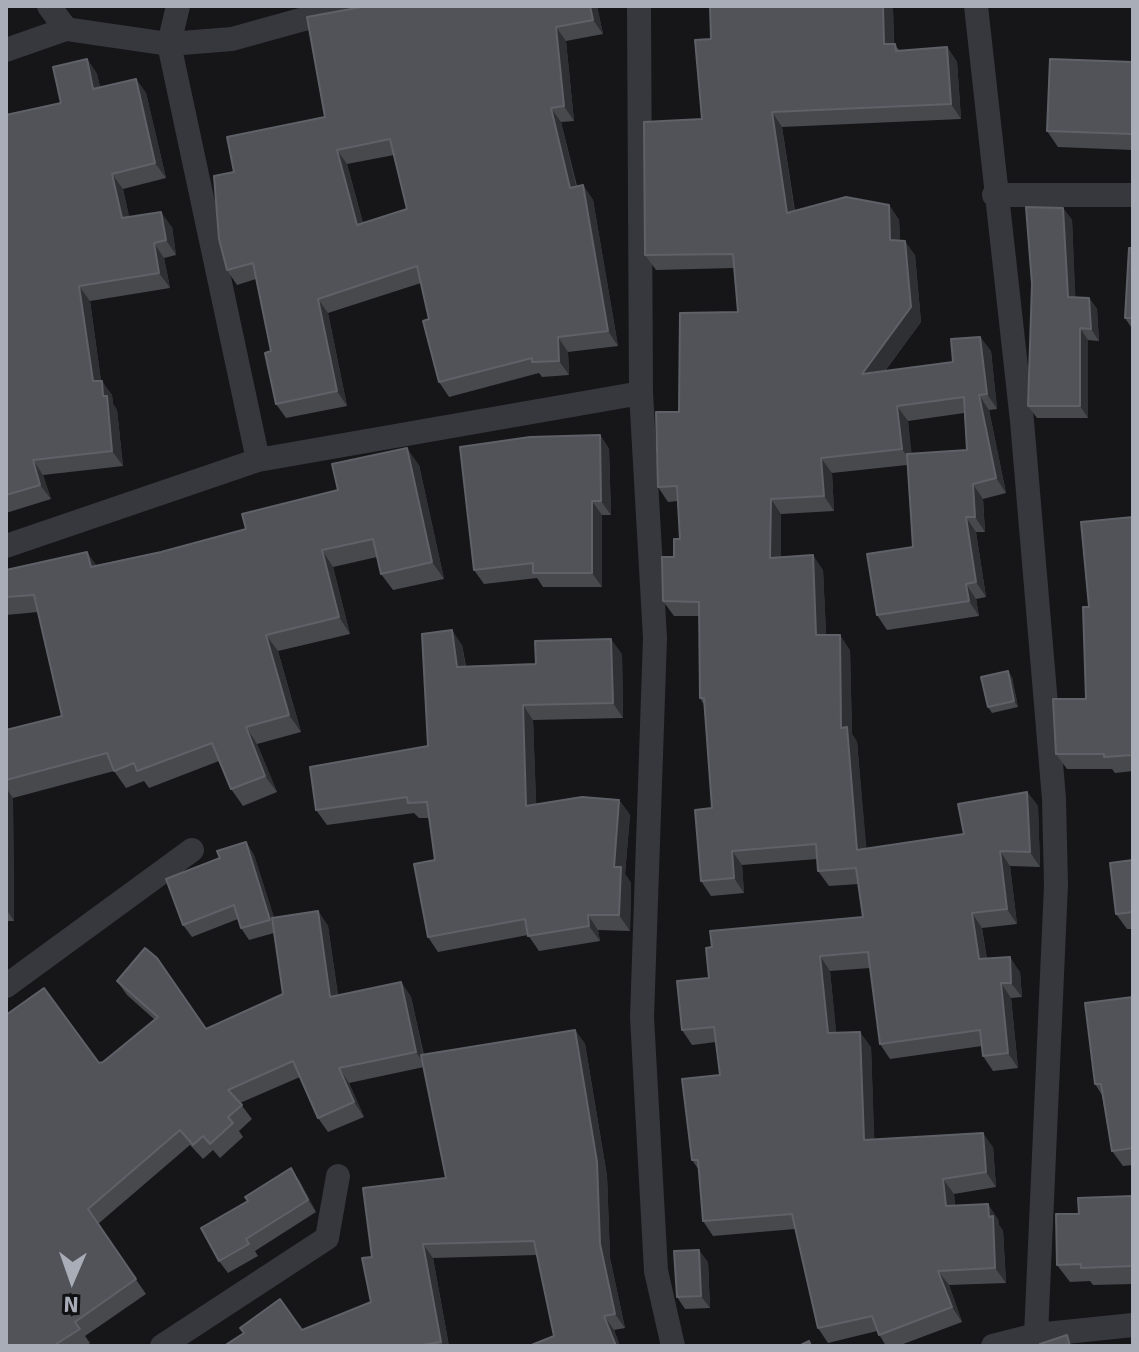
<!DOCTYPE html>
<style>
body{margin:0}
#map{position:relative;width:1139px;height:1352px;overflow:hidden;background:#161618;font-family:Signika,sans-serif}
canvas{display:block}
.frame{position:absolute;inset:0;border:8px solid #a8adb8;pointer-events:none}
.north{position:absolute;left:32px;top:1240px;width:80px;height:80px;-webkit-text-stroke:6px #111113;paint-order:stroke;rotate:182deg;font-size:22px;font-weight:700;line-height:32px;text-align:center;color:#a8adb8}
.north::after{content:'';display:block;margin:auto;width:28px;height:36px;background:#a8adb8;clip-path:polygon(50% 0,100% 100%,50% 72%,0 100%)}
</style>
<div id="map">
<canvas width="1139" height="1352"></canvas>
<div class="frame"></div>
<div class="north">N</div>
</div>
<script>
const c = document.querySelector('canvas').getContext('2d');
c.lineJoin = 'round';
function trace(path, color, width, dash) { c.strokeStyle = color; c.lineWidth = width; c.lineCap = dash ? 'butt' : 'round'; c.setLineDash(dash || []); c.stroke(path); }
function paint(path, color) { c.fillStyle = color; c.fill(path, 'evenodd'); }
const street = new Path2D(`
 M49,6L66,29
 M178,6L169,44L258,460
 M639,6L641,393L655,638L642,1017L656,1271L673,1346
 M976,6L1022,421L1054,799L1056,885L1036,1335
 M6,50L66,29L169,44L232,39L351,6
 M994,195H1133
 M6,546L258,460L641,393
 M6,986L192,850
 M162,1346L327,1238L338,1176
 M993,1346L1036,1335L1133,1325`);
const wall = new Path2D(`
 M367,6H597L603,34L566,41L574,121L561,122L577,186L583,185L593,200L618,346L568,352L569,375L542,377L539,373L449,397L439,382L429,319L421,283L328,313L347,406L286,418L276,404L271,351L256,279L237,285L227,270L234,172L325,117ZM394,155L407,209L363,223L347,164Z
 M710,6H904V8H893L894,44L900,51L947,47L957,62L961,119L782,127L795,211L889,205L899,220L900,240L915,255L921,322L885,371L953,362L980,337L991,351L997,409L989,410L1006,493L983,499L985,532H976L986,597L976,599L979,616L887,630L877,615L913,547L907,465L832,473L834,511L781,514V557L823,570L826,635L850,650L852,734L857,742L866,849L964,834L1027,792L1038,806L1040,867L1010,866L1017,924L982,928L987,959L1020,972L1022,997L1011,998L1018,1068L993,1071L983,1056L982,1046L890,1059L880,1044L870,968L830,971L836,1033L871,1047L874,1139L993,1147L996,1187L954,1194L955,1206L998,1219L999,1225L1003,1231L1006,1283L949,1285L962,1322L898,1346H886L877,1331L828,1343L818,1328L795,1229L713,1236L703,1221L699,1170L692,1160L720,1075L716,1042L692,1045L682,1030L709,978L863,917L859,884L829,886L818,871L817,859L742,865L744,893L711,896L701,881L712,808L704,705L700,698L699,616H674L663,601L674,557L680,539L678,501L668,502L658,487L679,412L738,312L734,268L656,270L645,255L702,119L711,39ZM964,413L967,450L911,454L908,421Z
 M87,59L97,74L100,87L136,79L146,93L166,178L123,189L129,217L172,227L176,255L164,258L170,288L90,301L101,381L112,395L113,404L117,410L123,466L43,475L51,499L6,513V115L61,103Z
 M1133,62V150L1058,147L1047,131Z
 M1063,208L1072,220L1075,297L1089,298L1097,309L1099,341L1088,340V418H1037L1028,406Z
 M1133,248V330L1125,318Z
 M600,435L609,449L611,515H602V587H543L537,578L484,584L474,570Z
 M419,465L444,579L393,590L381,574L377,557L333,567L350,634L278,651L301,732L257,744L277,792L243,806L231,789L219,761L149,788L144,781L126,788L114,771L13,798L14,921H6V738L62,716L38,612L6,615V570L96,565L161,552L246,529L338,490Z
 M1133,517V771L1115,773L1112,769H1067L1056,754L1086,699L1089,607Z
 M462,645L466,666L536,664L622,654L623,718L533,720L536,804L619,800L630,815L625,874L631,883L630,931L598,930L600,941L539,951L528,935L438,952L428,937L435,860L429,818H419L414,813L327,825L316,810L428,746Z
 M1012,677L1018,707L992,713L988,707Z
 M246,842L254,855L274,918L318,911L328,926L338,995L401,982L411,997L424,1055L575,1030L585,1044L607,1176L610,1258L625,1328L614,1330L620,1346H529L554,1336L537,1255L433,1258L449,1346H224L302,1330L371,1302L372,1257L446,1178L424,1067L349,1083L364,1117L328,1132L318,1118L300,1077L240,1103L252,1119L239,1131L243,1137L220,1158L213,1150L203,1159L190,1145L98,1224L146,1294L85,1336L90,1343L86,1346H6L99,1063L103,1062L155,1020L127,995L117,981L206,1029L283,994L274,933L249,940L241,928L238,919L192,937L183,925L220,858Z
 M1133,860V929H1127L1116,914Z
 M1133,997V1165L1123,1166L1112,1151L1102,1095L1095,1084Z
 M299,1180L316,1212L255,1251L258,1256L228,1273L219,1261Z
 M1133,1196V1284L1093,1285L1090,1281L1070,1282L1057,1265L1079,1214Z
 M708,1262L710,1308L685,1309L677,1297Z`);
const shadedWall = new Path2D(`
 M590,6H597L603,34L593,20Z
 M883,6H891L893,8L894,59L884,44Z
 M556,27L566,41L574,121L564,106Z
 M947,47L957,62L961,119L951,104Z
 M87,59L97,74L104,104L93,89Z
 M136,79L146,93L166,178L155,163Z
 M551,108L561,122L580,202L570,188Z
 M772,112L782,127L797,228L787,213Z
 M337,150L347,164L367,239L357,225Z
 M112,174L123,189L133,233L122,218Z
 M583,185L593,200L618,346L608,331Z
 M889,205L899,220L901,254L890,240Z
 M1063,208L1072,220L1076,308L1068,297Z
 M161,212L172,227L176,255L166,240Z
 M905,241L915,255L921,322L872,388L862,374Z
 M154,243L164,258L170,288L159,273Z
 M79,286L90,301L103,395L102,381L112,395L113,404L117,410L123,466L112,451L93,381Z
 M1089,298L1097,309L1099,341L1091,329Z
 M318,299L328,313L347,406L337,391Z
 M1080,328L1088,340V418L1080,406Z
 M558,337L568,352L569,375L559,361Z
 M980,337L991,351L997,409L987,394Z
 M979,395L989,410L1006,493L996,478Z
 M897,406L908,421L913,464L902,449Z
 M600,435L609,449L611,515L601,501Z
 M407,448L419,465L444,579L432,562Z
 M821,458L832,473L834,511L824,496Z
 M33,460L43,475L51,499L40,485Z
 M973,484L983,499L985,532L975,517Z
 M771,499L781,514V573L770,558Z
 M592,501L602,515V587L592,573Z
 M966,517L976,532L986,597L976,582Z
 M322,550L333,567L350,634L339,617Z
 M87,552L99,569L91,567Z
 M813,555L823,570L827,650L816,635Z
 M966,584L976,599L979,616L969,601Z
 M452,630L462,645L468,682L457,667Z
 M266,635L278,651L301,732L289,715Z
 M840,635L850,650L852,734L857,742L868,865L857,850L841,728Z
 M611,639L622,654L623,718L613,703Z
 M1008,671L1012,677L1018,707L1014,701Z
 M523,705L533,720L537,821L526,806Z
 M246,727L257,744L277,792L265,776Z
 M6,788L13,798L14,921L6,909Z
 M1027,792L1038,806L1040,867L1030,852Z
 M619,800L630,815L625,874L631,883L630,931L619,915L614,867Z
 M246,842L254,855L279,932L270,920Z
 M732,851L742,865L744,893L734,878Z
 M1000,851L1010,866L1017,924L1007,909Z
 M318,911L328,926L340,1011L330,997Z
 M972,913L982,928L989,974L979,959Z
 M588,915L598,930L600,941L589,926Z
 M820,956L830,971L838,1048L828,1033Z
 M1010,957L1020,972L1022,997L1011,983Z
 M401,982L411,997L426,1067L416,1052Z
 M1001,983L1011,998L1018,1068L1008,1053Z
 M575,1030L585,1044L607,1176L610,1258L625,1328L615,1314L600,1244Z
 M860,1032L871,1047L875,1154L864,1140Z
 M339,1068L349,1083L364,1117L354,1102Z
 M983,1133L993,1147L996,1187L986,1172Z
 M291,1168L299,1180L316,1212L308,1200Z
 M943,1179L954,1194L956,1221L946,1206Z
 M988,1204L998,1219L999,1225L1003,1231L1006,1283L995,1268Z
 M423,1244L433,1258L449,1346H444L441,1342Z
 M699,1250L708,1262L710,1308L701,1296Z
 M938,1271L949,1285L962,1322L952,1307Z
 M604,1316L614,1330L620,1346H616Z`);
const building = new Path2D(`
 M367,6H590L593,20L556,27L564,106L551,108L570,188L583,185L608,331L558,337L559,361L532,362V358L439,382L423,321L429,319L417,266L318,299L337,391L276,404L265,353L271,351L253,263L227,270L219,239L214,176L234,172L227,137L325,117L307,17ZM390,139L407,209L357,225L337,150Z
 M710,6H883L884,44H895L896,51L947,47L951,104L772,112L787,213L846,197L889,205L890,240L905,241L911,307L862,374L953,362L951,339L980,337L987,394L979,395L996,478L973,484L975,517H966L976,582L966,584L969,601L877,615L867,554L913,547L907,454L967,450L964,397L897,406L902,449L821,458L824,496L771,499L770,558L813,555L816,635H840L841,728L847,727L857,850L964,834L958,804L1027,792L1030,852L1000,851L1007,909L972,913L979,959L1010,957L1011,983H1001L1008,1053L983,1056L980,1030L880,1044L868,952L820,956L828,1033L860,1032L864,1140L983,1133L986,1172L943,1179L946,1206L988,1204L989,1217L993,1216L995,1268L938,1271L952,1307L879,1335L872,1316L818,1328L792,1214L703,1221L698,1160H692L682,1079L720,1075L714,1027L682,1030L677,981L709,978L706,948L712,947L710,931L863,917L856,868L818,871L816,844L732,851L734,878L701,881L695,810L712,808L704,698H700L699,602L663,601L662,557H674V539H680L677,486L658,487L656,412H679L680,313L738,312L733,254L645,255L644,122L702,119L695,40L711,39Z
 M87,59L93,89L136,79L155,163L112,174L122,218L161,212L166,240L154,243L159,273L79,286L93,381H102L103,396H107L112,451L33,460L40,485L6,495V115L61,103L53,67Z
 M1050,59L1133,62V134L1047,131Z
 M1026,207L1063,208L1068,297L1089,298L1091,329L1080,328V406H1028L1032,284Z
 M1129,248H1133V318H1125Z
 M600,435L601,501H592V573H533V563L474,570L460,447L530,437Z
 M407,448L432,562L381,574L373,539L322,550L339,617L266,635L289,715L246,727L265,776L231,789L212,743L137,771L134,763L114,771L107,753L6,780V738L7,737L6,730L62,716L34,595L6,597V570L87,552L91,567L161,552L246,529L242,514L338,490L332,464Z
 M1133,517V755L1104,757V754H1056L1053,699H1086L1083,607H1089L1081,522Z
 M452,630L457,667L536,664L535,641L611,639L613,703L523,705L526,806L582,797L619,800L614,867H621L619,915H588L589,926L528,936L525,919L428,937L414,864L435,860L427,802L408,803L407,797L316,810L310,767L428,746L422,634Z
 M1008,671L1014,701L988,707L981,677Z
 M246,842L270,920L241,928L234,905L183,925L166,879L220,858L217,851Z
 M1133,860V912L1116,914L1110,863Z
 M318,911L330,997L401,982L416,1052L339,1068L354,1102L318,1118L293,1061L228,1090L242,1105L228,1117L233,1123L210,1144L203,1136L193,1145L180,1130L88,1209L136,1279L75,1322L80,1329L53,1346H6V1015L44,988L99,1063L103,1062L158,1017L117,981L145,948L157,958L206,1029L283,994L272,918Z
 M1133,997V1148L1112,1151L1101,1084H1095L1085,1003Z
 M575,1030L597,1162L600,1244L615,1314L604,1316L616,1346H529L554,1336L534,1241L423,1244L441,1342L416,1346H224L244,1333L240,1328L280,1299L302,1330L371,1302L362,1258L372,1257L363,1188L446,1178L421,1055Z
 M291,1168L308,1200L246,1239L249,1244L219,1261L201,1228L248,1201L245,1197Z
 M1133,1196V1266L1081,1268V1264L1057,1265L1056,1214H1079L1078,1198Z
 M699,1250L701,1296L677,1297L674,1251Z
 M1067,1335L1070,1346H1041L1040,1344Z
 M809,1341L811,1346H799Z`);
trace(street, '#37383d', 24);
paint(wall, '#47494d');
paint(shadedWall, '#2f3033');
paint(building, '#525359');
trace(building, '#5f6168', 2);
</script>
